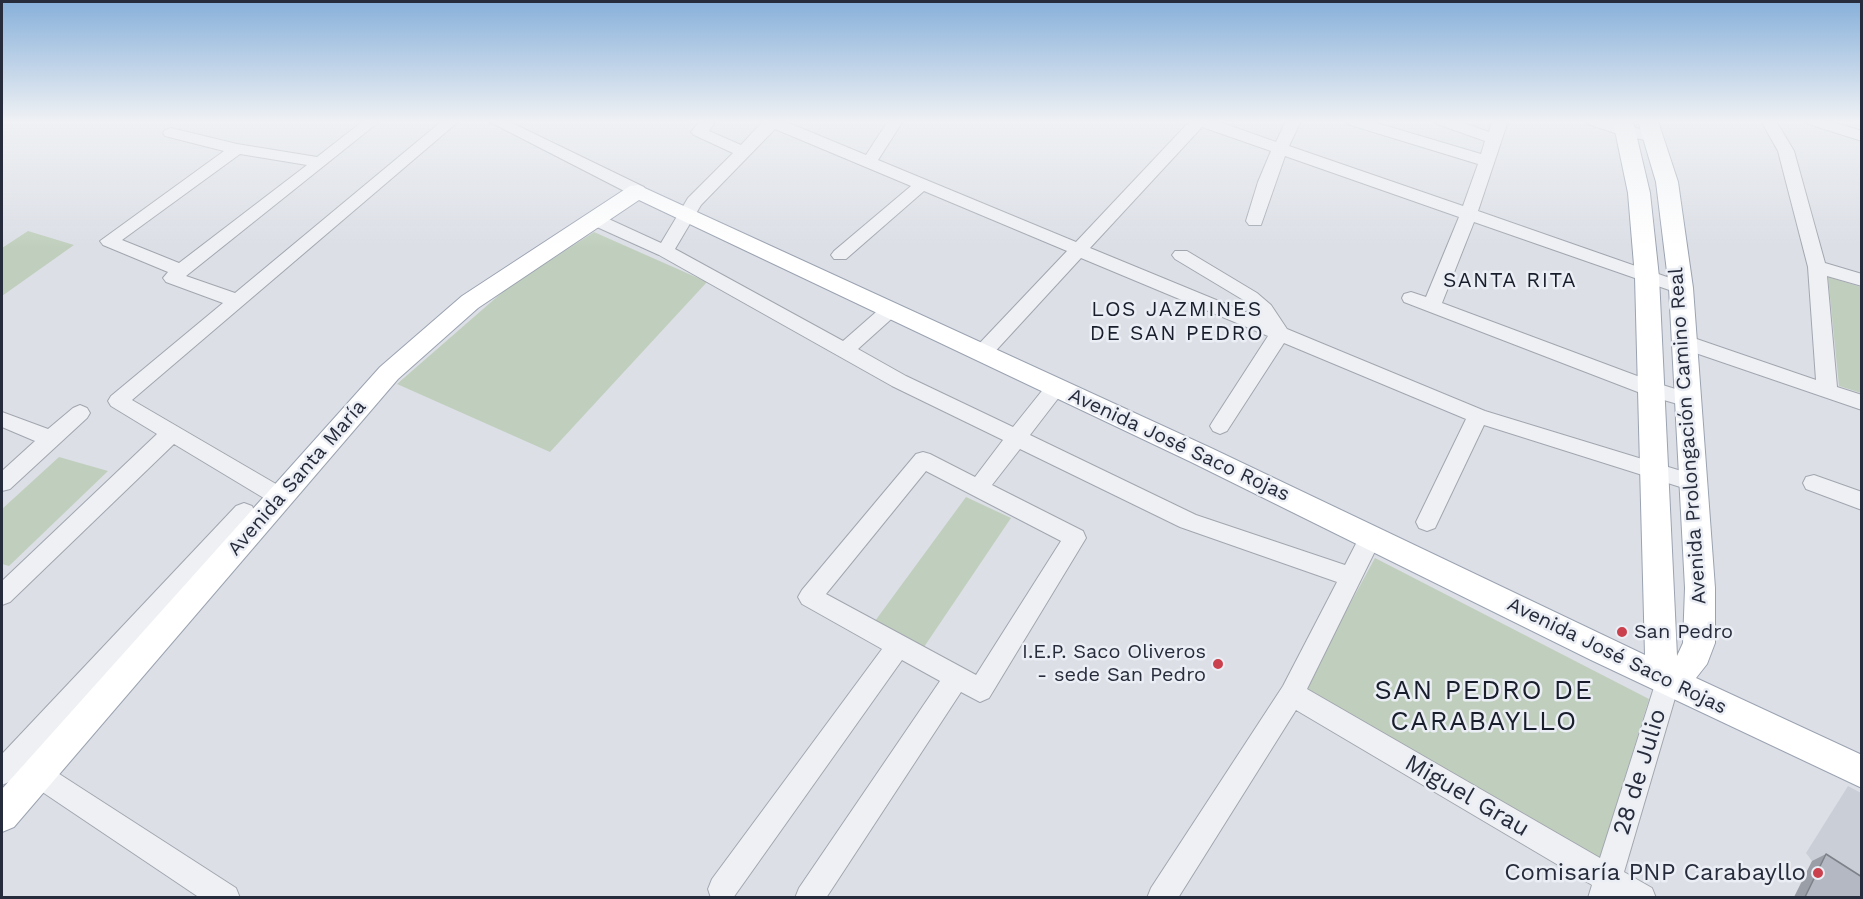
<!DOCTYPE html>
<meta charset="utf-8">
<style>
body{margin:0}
#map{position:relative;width:1863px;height:899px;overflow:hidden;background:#dcdfe6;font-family:"Work Sans",sans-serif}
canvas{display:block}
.frame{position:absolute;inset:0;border:3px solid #262c3b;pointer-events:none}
</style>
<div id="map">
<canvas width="1863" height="899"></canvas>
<div class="frame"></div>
</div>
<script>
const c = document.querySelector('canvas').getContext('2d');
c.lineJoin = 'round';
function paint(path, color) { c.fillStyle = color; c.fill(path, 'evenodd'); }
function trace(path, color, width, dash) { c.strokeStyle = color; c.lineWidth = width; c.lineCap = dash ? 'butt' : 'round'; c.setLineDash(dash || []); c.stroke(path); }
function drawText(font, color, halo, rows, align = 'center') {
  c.font = font + ' "Work Sans",sans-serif'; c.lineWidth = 5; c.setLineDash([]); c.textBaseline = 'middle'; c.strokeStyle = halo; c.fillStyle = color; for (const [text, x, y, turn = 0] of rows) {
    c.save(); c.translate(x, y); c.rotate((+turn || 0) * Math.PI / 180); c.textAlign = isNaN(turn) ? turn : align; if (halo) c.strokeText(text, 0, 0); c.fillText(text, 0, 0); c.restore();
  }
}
const built = new Path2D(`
 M1848,786L1861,793V897L1812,861L1806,853Z`);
const green = new Path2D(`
 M28,231L74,245L2,296V248Z
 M594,232L707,282L550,452L397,384L506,289Z
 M1828,277L1861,287V393L1839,386Z
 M59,457L108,471L9,566L2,564V509Z
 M966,497L1011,518L924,647L875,621Z
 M1375,558L1649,699L1598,864L1302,692Z`);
const minor = new Path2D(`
 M363,121H380L186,276L235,293L442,121H459L132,400L288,491L291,497L288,503L280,506L272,503L174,444L10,602L2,605V581L157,434L111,406L108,401L111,396L223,303L166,282L163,278L168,272L103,245L100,241L224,151L165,136L163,133L165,130L171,128L237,144L317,157ZM240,154L307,165L179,263L122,240Z
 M488,121H508L644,187L646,191L638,196L632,195Z
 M700,121H716L709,131L741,145L763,121H784L866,155L888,121H903L878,160L1076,242L1190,121H1217L1276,142L1286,121H1301L1289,146L1463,206L1478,164L1347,124L1345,121H1370L1481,154L1485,141L1437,124L1435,121H1458L1489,132L1492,121H1508L1478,211L1687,284L1690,288L1687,292H1675L1474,222L1442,303L1656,383L1695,395L1698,400L1695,405L1688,407L1643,394L1404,302L1402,298L1404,294L1411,292L1426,297L1459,217L1285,156L1261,225H1249L1246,221L1258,182L1271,151L1202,127L1090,248L1260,318L1245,301L1175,259L1172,255L1175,251H1187L1257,293L1271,305L1287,329L1485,411L1701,477L1704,483L1701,489L1693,491L1484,425L1435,528L1427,531L1419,528L1416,522L1466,419L1284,343L1227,431L1220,434L1213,431L1210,426L1213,421L1268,336L1081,258L990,357L983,359L976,357L973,352L976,347L1067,251L924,191L846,259H834L831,255L834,251L911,186L775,129L701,205L675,249L843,341L884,305L891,303L898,305L900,309L898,313L858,349L906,376L1013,427L1049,382L1056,380L1063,382L1066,387L1063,392L1030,435L1196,515L1345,565L1363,530L1371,528L1379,530L1382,537L1307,689L1600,858L1656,681L1659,673L1668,670L1677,673L1680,681L1624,872L1652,888L1656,898H1588L1592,885L1296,710L1178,898H1147L1151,888L1283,686L1337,582L1180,527L1020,449L992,485L1083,531L1086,538L989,698L980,702L961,692L826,898H795L799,888L940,681L902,660L733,898H711L708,889L712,879L882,649L802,604L798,597L802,590L916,454L923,452L930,454L975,477L1003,440L892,386L659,255L588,223L585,219L588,215H600L661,243L688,198L733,153L694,135L691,132ZM926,471L1061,541L976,675L826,594Z
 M1585,121H1609L1660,134L1662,137L1654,142L1621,135L1587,124Z
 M1761,121H1776L1794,151L1825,263L1862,274V286L1827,276L1837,387L1862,395V410L1678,347L1675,342L1678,337L1685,335L1816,380L1808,267L1778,151Z
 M1806,121H1830L1862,131V141L1808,124Z
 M80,405L87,408L90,413L87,418L10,489L2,491V471L35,441L2,427V412L48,429L73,408Z
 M1814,475L1862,492V510L1806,489L1803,483L1806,477Z
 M244,503L252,506L255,512L252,518L33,757L236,888L240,898H200L20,777L18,774L11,781L2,785V754L236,506Z`);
const major = new Path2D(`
 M1613,121H1633L1650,193L1659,277L1677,656L1683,643L1685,588L1669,288L1656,182L1638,121H1658L1678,182L1693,288L1715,588V643L1707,664L1696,678L1862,755V788L1591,660L1191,462L639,200L478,308L398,379L14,827L2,832V789L380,367L462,296L630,186L638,185L1211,448L1645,655L1635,277L1628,193Z`);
const wall = new Path2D(`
 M1826,854L1862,897H1794L1812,861Z`);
const building = new Path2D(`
 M1826,854L1862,877V897H1805Z`);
const markers = [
 [1622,632,6,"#ca414d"],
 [1218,664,6,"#ca414d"],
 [1818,873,6,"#ca414d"]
];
const streetNames = [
 ["Avenida Prolongación Camino Real",1688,436,-94],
 ["Avenida José Saco Rojas",1179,445,25],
 ["Avenida Santa María",297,478,-49],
 ["Avenida José Saco Rojas",1617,656,26]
];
const poiNames = [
 ["San Pedro",1634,632],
 ["I.E.P. Saco Oliveros",1206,652,"right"],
 ["- sede San Pedro",1206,675,"right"]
];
const neighbourhoodNames = [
 ["SANTA RITA",1510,281],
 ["LOS JAZMINES",1177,310],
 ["DE SAN PEDRO",1177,334]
];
const nearStreetnames = [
 ["28 de Julio",1640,772,-73],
 ["Miguel Grau",1467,796,30]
];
const nearPoinames = [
 ["Comisaría PNP Carabayllo",1806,873]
];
const nearQuarternames = [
 ["SAN PEDRO DE",1484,691],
 ["CARABAYLLO",1484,722]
];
paint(built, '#caced7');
paint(green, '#c0cfbd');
trace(minor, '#a2a6af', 2);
trace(major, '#9ba3b1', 2);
paint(minor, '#eef0f4');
paint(major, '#fff');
paint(wall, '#9a9ea7');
paint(building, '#b3b8c2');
trace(building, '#7d8188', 1.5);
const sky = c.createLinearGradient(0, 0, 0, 247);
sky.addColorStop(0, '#87b0da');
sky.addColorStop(0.49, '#eff1f4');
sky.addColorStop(1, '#eff1f400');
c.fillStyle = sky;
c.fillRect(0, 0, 1863, 247);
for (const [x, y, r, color] of markers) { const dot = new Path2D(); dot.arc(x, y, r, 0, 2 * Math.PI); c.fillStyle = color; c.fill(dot); trace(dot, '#ebeef4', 2); }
drawText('20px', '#262c3b', '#ebeef4', streetNames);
drawText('20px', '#262c3b', '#ebeef4', poiNames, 'left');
c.letterSpacing = '1.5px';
drawText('21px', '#181e2c', '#ebeef4', neighbourhoodNames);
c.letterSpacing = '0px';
drawText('24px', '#262c3b', '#ebeef4', nearStreetnames);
drawText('24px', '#262c3b', '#ebeef4', nearPoinames, 'right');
c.letterSpacing = '1.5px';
drawText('27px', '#181e2c', '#ebeef4', nearQuarternames);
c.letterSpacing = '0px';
</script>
